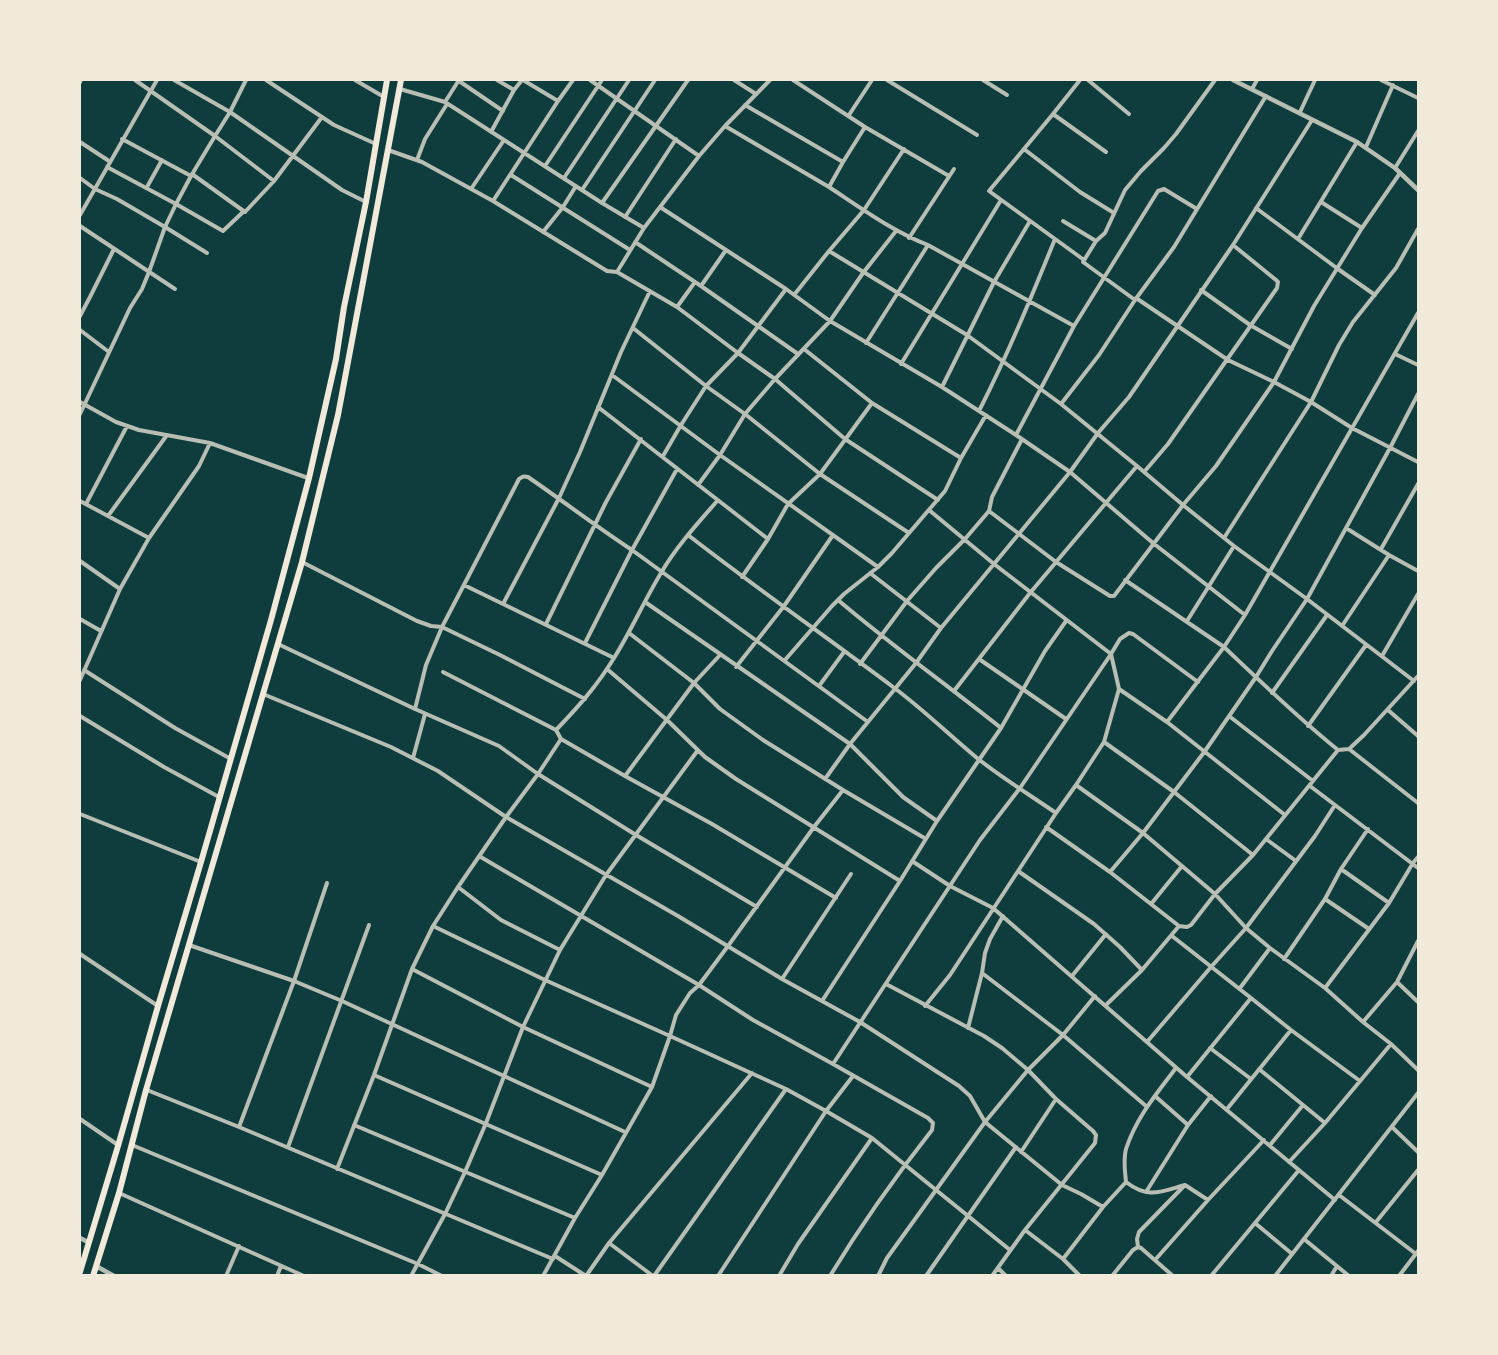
<!DOCTYPE html>
<style>
body{margin:0}
#map{position:relative;width:1498px;height:1355px;overflow:hidden;background:#0f3d3e;font-family:Rubik,sans-serif}
canvas{display:block}
.frame{position:absolute;inset:0;border:81px solid #f1e9da;pointer-events:none}
</style>
<div id="map">
<canvas width="1498" height="1355"></canvas>
<div class="frame"></div>
</div>
<script>
const c = document.querySelector('canvas').getContext('2d');
c.lineJoin = 'round';
function trace(path, color, width, dash) { c.strokeStyle = color; c.lineWidth = width; c.lineCap = dash ? 'butt' : 'round'; c.setLineDash(dash || []); c.stroke(path); }
const minor = new Path2D(`
 M135,80L215,136L230,112L246,80
 M174,80L230,112L342,190L366,202
 M266,80L334,125L376,144
 M355,80L384,97
 M497,80L514,90
 M523,80L558,101L573,80
 M590,80L699,156
 M734,80L756,94
 M793,80L865,127L843,162
 M887,80L977,135
 M983,80L1007,95
 M1080,80L1053,114L989,191L1084,260
 M1088,80L1129,114
 M1381,80L1418,98
 M459,81L503,111
 M80,82L81,80
 M400,89L445,102L602,203L644,228
 M1252,89L1257,80
 M445,102L459,80
 M1300,112L1315,80
 M1053,114L1106,152
 M849,115L872,80
 M725,126L829,187L843,162L745,105
 M865,127L949,176
 M491,132L514,90L522,80
 M122,139L191,176
 M80,142L109,161
 M1366,147L1393,85
 M1024,149L1080,192L1114,213
 M388,150L422,162L493,201L607,271L617,272L677,307L738,353L786,289L830,321L942,387L1016,435L1070,472L1153,543L1245,615
 M417,160L425,139L447,104
 M545,166L602,80
 M107,167L176,204L165,227L207,253
 M1395,168L1418,131
 M192,174L245,212
 M511,175L630,250
 M80,178L95,189L117,199L165,227L149,272L142,289L130,308L80,414
 M564,178L629,80
 M274,181L245,212H243L223,231L176,204L191,176L215,136L274,181L322,117
 M147,187L162,160
 M829,187C861,208 892,231 928,245L1074,326
 M471,189L504,140
 M582,190L655,80
 M493,201L558,101
 M1321,202L1362,228
 M602,203L688,80
 M660,207L786,289
 M1256,208L1338,269L1375,295
 M80,215L157,80
 M625,217L676,139
 M1063,221L1096,241
 M80,226L175,289
 M543,232L563,207L576,186
 M909,238L954,169
 M1298,239L1357,142
 M635,242L701,286L798,354
 M829,251L864,210L904,149
 M617,272L644,228L699,156L725,126L770,80
 M701,286L726,250
 M1201,290L1250,325L1292,349
 M794,295L829,251L967,335L1061,404L1137,466L1183,505L1234,546L1307,599L1414,681
 M1136,298L1228,360L1274,382L1311,402L1352,428L1418,462
 M1135,300L1083,262L1096,241L1105,233L1125,190L1141,171L1164,148L1176,134L1215,80
 M677,307L695,282
 M80,316L90,297L114,249
 M633,328L706,386L745,414L820,474L909,533
 M80,330L109,352
 M866,343L928,245
 M804,349L872,403L961,458
 M1395,354L1418,365
 M901,364L1001,200
 M612,375L720,455L878,567
 M942,387L994,282L1030,221
 M80,402L116,422L139,430L210,443L308,478
 M1061,404L1099,355L1135,300L1174,247L1266,96
 M598,407L768,539
 M979,411C1008,354 1031,298 1055,239
 M1016,435L1074,326L1158,191L1164,189L1197,209
 M663,456L681,425L706,386L738,353L775,379L845,439L938,500
 M1144,472L1168,444L1277,288L1278,282L1276,280L1233,245
 M698,485L720,455L745,414L775,379L830,321L863,273L896,231
 M80,501L149,538
 M86,504L127,426
 M989,511L1056,562L1110,596H1114L1183,505L1216,466L1274,382L1314,306L1362,228L1400,173
 M108,516L167,435
 M1346,528L1389,555L1418,571
 M688,535C755,587 825,636 893,687C923,709 949,735 977,758C1002,778 1030,795 1056,813
 M1224,538L1311,402L1339,345L1353,322L1396,268L1418,229
 M1381,549L1418,484
 M80,561L120,589
 M302,562L417,621L431,626L442,627L500,655L585,699
 M870,573L941,628
 M742,577L768,539L788,504L820,474L872,403
 M1125,580L1224,647L1245,615L1418,313
 M464,585L614,658
 M838,600C891,645 947,685 1001,728
 M645,602L850,744L903,797L937,821
 M503,604L559,498L580,452L621,352L650,291
 M80,619L101,631
 M1187,621L1234,546
 M546,624L606,502L641,439
 M1342,626L1389,555
 M629,633L694,683L720,709L763,740L843,790L926,839
 M585,643L632,550L677,469
 M278,644L415,709L499,746L538,774L636,835L757,907
 M1382,656L1418,594
 M979,659L1066,719
 M785,660L832,606L844,594L878,567L892,553L945,491L961,458L986,415
 M860,664L907,601L936,568L965,539L989,511L992,497L1022,439
 M736,667L784,606L833,535
 M607,669L667,720L705,757L736,779L900,881
 M84,670L175,728L231,759
 M443,672L556,730L561,739L625,776L712,824L836,898
 M80,680L120,589L149,538L199,466L210,443
 M819,686L844,652
 M1119,689L1167,722L1285,815
 M954,691L1030,593L1137,466
 M1272,693L1327,615
 M263,694L391,747L438,771L506,817L678,916L782,979L860,1022L959,1086L970,1096L985,1122L1062,1185L1081,1194L1103,1207
 M415,709L426,665L442,627L519,479C523,476 524,476 528,477C563,501 597,527 632,550L868,722
 M1388,710L1418,736
 M80,716L164,767L219,797
 M1229,716L1313,781
 M1167,722L1224,647C1261,682 1298,718 1338,750L1349,749L1364,735L1418,676
 M1308,726L1366,645
 M556,730C578,707 597,686 614,658C631,631 644,601 661,573C676,547 698,523 718,500
 M1104,742L1174,792L1253,855
 M1349,749L1418,803
 M413,758L425,714
 M625,776L694,683L720,655
 M825,779L850,744L916,663L941,628L1070,472L1098,433L1129,397L1233,245L1312,120
 M1076,785L1143,833L1215,894L1246,928L1270,948L1325,988L1363,1022L1391,1044L1418,1070
 M1310,786L1418,868
 M80,814L201,862
 M1046,827L1110,872L1179,926L1187,927L1191,925L1215,894L1253,855L1338,750
 M1266,839L1296,861
 M479,856L699,985L753,1020L833,1064L928,1118L933,1123L932,1130C895,1177 861,1225 830,1276
 M912,861L950,886L993,908L1187,1077L1335,1200
 M1341,869L1389,903
 M1018,871L1094,924L1120,947L1142,970
 M1110,872L1143,833L1205,751L1256,677L1272,651L1307,599L1390,448L1418,394
 M458,887L501,920L560,950
 M1325,899L1369,929
 M1151,904L1182,866
 M433,926L545,980L670,1036L786,1089L826,1111L872,1138L1010,1250
 M1172,936L1251,998L1187,1077
 M189,945L294,981L342,1001L625,1132
 M80,954L158,1006
 M1284,959L1325,899L1341,869L1368,829
 M412,969L523,1027L652,1087
 M1072,976L1106,934
 M782,979L851,874
 M1397,982L1418,1002
 M886,984L984,1036L1002,1048L1028,1070L1056,1099L1093,1131L1096,1135L1095,1143L1025,1230L992,1276
 M1240,988L1270,948
 M1325,988L1389,903L1413,863L1418,857
 M1095,996L1063,1035L1146,1106
 M1251,998L1291,1030L1360,1081
 M822,1001L900,881L937,821L1001,728L1045,651L1066,621
 M1106,1005L1142,970L1179,926
 M925,1006L950,975L1056,813L1076,785L1104,742L1119,689L1111,654L1120,639L1129,633L1133,634L1198,682
 M1363,1022L1397,982L1418,941
 M968,1028L982,973L985,953L990,939L1003,916
 M1147,1042L1211,967L1246,928L1315,836L1335,805
 M1210,1048L1251,1079
 M833,1064L980,840L1020,788L1111,654L994,564L929,510
 M1176,1068C1157,1093 1136,1118 1126,1149C1123,1160 1125,1171 1126,1182C1148,1199 1160,1192 1185,1185
 M1259,1069L1325,1123
 M374,1075L602,1175
 M147,1090L239,1127L553,1259
 M1155,1096L1188,1125
 M1227,1109L1291,1030
 M80,1119L118,1145
 M354,1125L575,1218
 M239,1127L294,981L327,883
 M1392,1127L1418,1152
 M132,1145L418,1264L442,1276
 M1270,1145L1303,1105
 M288,1147L369,925
 M1021,1152L1056,1099
 M1289,1162L1325,1123L1391,1044
 M337,1169L374,1075L412,969L433,926L458,887L506,817L538,774L561,739
 M1146,1192L1188,1125L1211,1096
 M119,1193L304,1276
 M1339,1195L1416,1254
 M1376,1222L1418,1170
 M1255,1223L1291,1253
 M1025,1230L1063,1259L1080,1276
 M1304,1239L1349,1276
 M609,1243L653,1276
 M1138,1247L1137,1239L1139,1232L1185,1185L1208,1200
 M1138,1247L1141,1248L1173,1276
 M555,1256L586,1276L609,1243L752,1073
 M1063,1259L1103,1207L1126,1182
 M1155,1260L1208,1200L1264,1140
 M998,1268L1006,1276
 M226,1276L239,1246
 M277,1276L281,1266
 M411,1276L445,1214L465,1172L486,1123L523,1027L560,950L606,875L698,750
 M543,1276L575,1218L602,1175L652,1087L670,1036L676,1015L690,993L699,985L728,946L814,827L843,790
 M654,1276L786,1089
 M718,1276L826,1111L853,1076
 M779,1276L798,1244L872,1138
 M878,1276L887,1258L985,1122L1028,1070L1063,1035L982,973
 M926,1276L1016,1147
 M1112,1276L1133,1250L1138,1247
 M1211,1276L1299,1170
 M1275,1276L1418,1093
 M1331,1276L1337,1266
 M1399,1276L1418,1251`);
const tertiary = new Path2D(`
 M1233,80L1357,142L1395,168L1418,190
 M80,1238L88,1242
 M96,1266L114,1276`);
const trunk = new Path2D(`
 M80,1272L118,1146L158,1006L201,862L271,620L309,478L336,359L344,307L366,202L387,80
 M93,1276L119,1193L146,1090L302,562L338,415L401,80`);
trace(minor, '#b8beb3', 4);
trace(tertiary, '#b8beb3', 4.5);
trace(trunk, '#f1e9da', 6);
</script>
